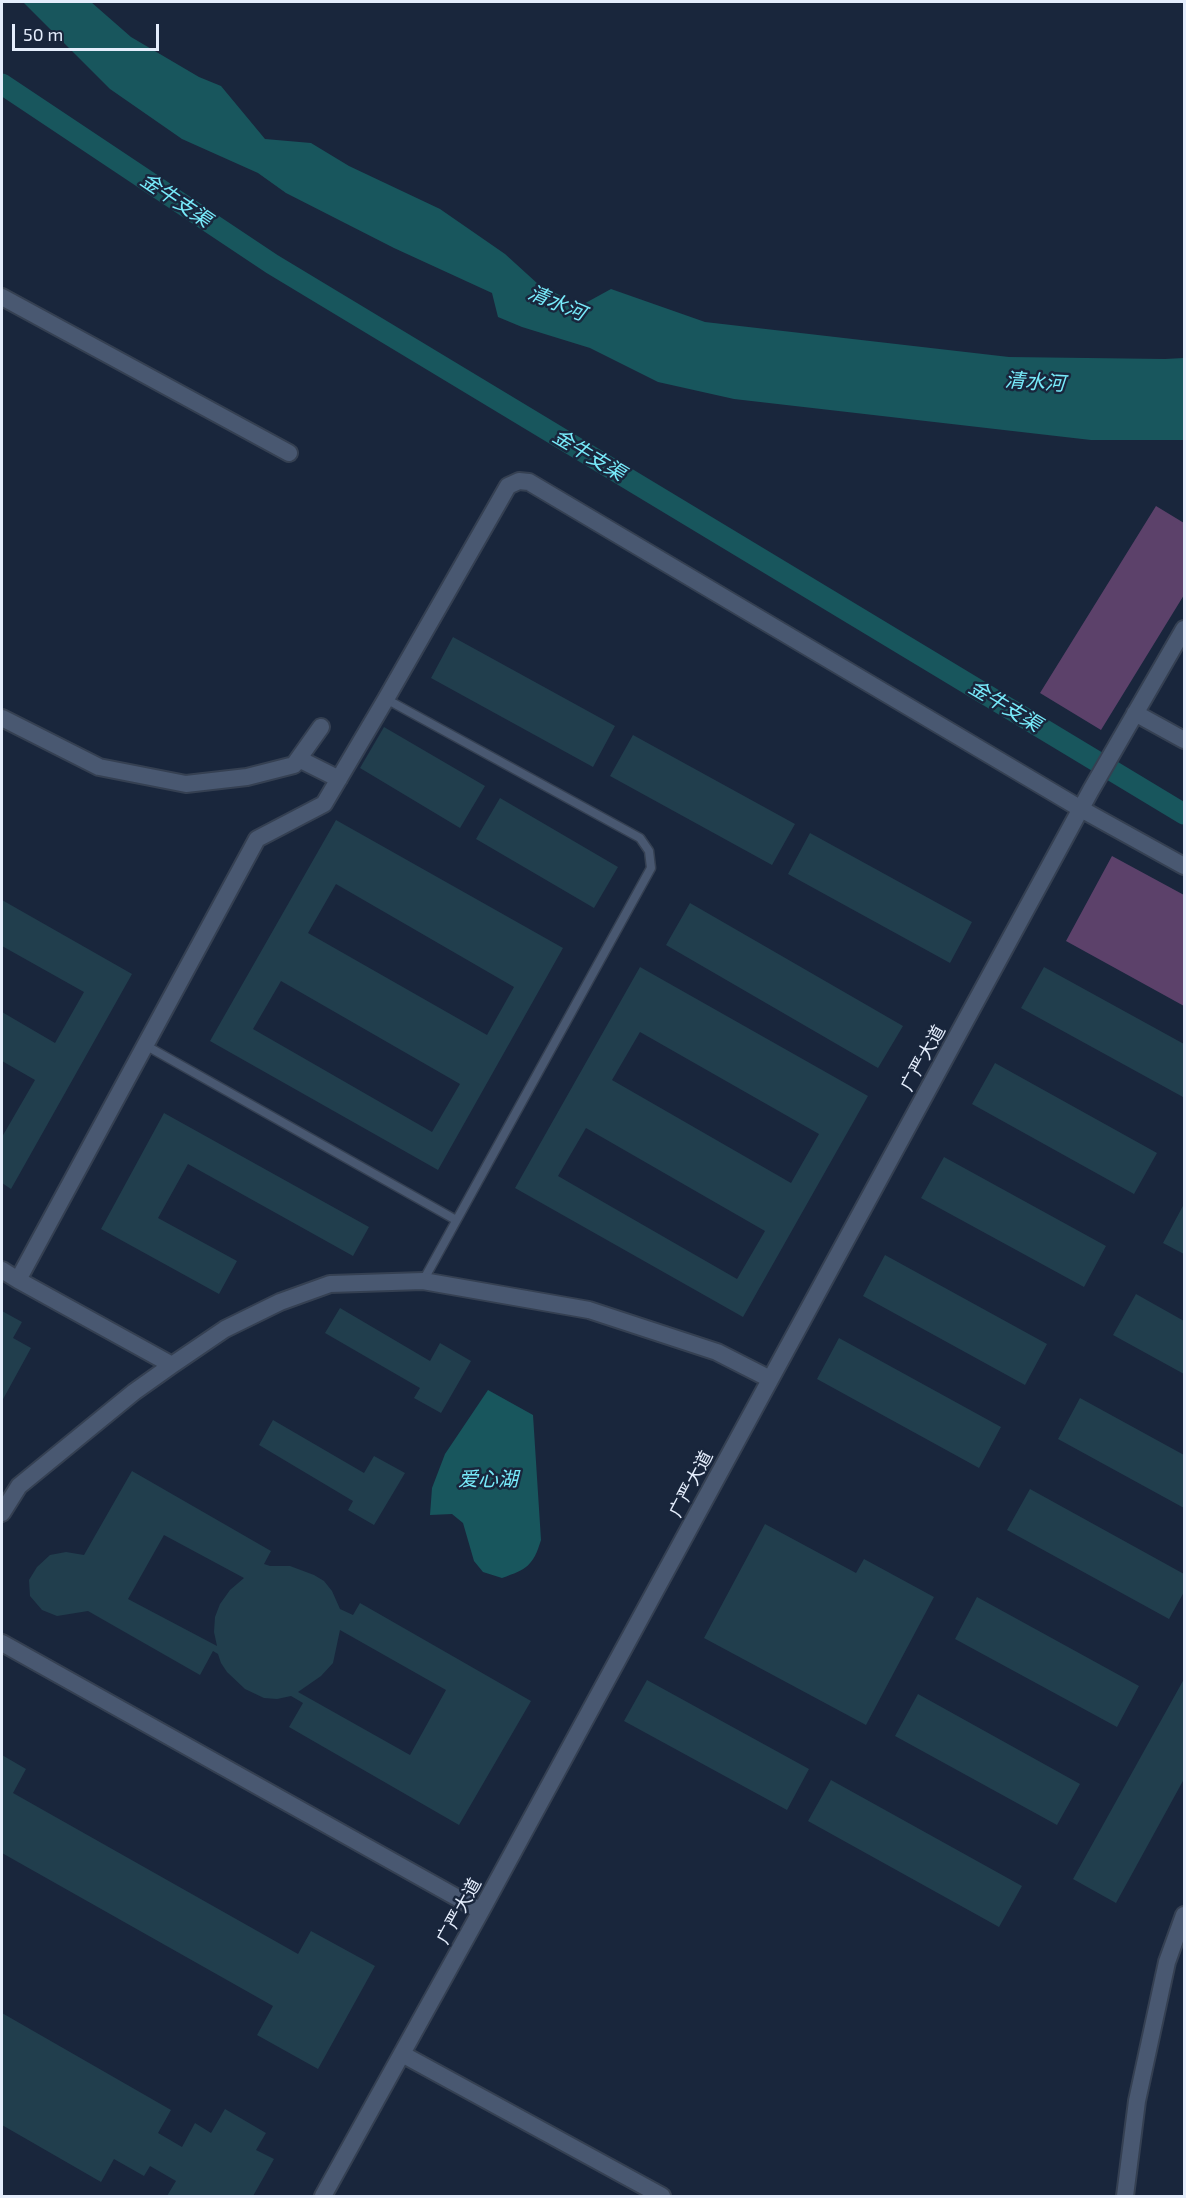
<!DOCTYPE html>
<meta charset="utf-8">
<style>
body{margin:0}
#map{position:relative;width:1186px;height:2198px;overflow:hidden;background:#19263c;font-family:"Exo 2",sans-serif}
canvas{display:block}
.frame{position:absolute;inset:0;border:3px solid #e4edfc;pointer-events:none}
.scale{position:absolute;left:12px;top:24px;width:147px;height:27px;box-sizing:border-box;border:3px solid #e4edfc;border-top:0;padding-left:8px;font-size:18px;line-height:21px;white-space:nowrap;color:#e4edfc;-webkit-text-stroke:4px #19263c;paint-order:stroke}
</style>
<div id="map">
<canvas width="1186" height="2198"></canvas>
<div class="frame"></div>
<div class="scale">50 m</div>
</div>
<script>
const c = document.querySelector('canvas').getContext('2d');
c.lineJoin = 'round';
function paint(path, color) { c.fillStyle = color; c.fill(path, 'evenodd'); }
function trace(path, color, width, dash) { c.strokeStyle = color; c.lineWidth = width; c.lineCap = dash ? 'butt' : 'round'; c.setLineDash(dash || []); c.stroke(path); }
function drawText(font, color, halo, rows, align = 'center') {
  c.font = font + ' "Exo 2","Noto Sans SC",sans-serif'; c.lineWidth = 5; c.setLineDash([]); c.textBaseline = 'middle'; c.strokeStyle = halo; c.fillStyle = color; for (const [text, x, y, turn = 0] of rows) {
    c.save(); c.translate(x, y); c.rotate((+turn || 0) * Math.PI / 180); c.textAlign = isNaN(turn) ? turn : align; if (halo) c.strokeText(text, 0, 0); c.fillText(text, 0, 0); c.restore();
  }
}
const green = new Path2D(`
 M1156,506L1184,523V595L1101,730L1040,693Z
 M1112,856L1184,895V1006L1066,941Z`);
const water = new Path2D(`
 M23,2H91L131,37L199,77L221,86L265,139L311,143L349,166L440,209L505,254L538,284L580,306L611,289L705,322L1009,357L1165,359L1184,358V440H1091L734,399L658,382L590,348L522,327L498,317L492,293L394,248L286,193L258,173L182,139L110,89Z
 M488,1390L533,1415L541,1540C533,1566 527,1569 502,1578L483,1572L474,1561L463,1523L452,1514L430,1515L432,1488L445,1454Z`);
const canal = new Path2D(`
 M2,84L272,264L1184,814`);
const building = new Path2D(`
 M453,637L615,726L593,767L431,678Z
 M384,727L485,786L460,828L360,768Z
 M633,735L795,824L772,865L610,776Z
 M500,798L618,867L594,908L476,839Z
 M336,820L563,948L438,1170L210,1041ZM336,884L514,987L487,1035L308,933ZM281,981L460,1084L432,1132L253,1029Z
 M810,833L972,922L950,963L788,874Z
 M2,900L132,974L11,1189L2,1183V1137L35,1080L2,1061V1012L55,1043L84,992L2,946Z
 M690,903L903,1026L878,1068L666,945Z
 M640,967L868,1096L743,1317L515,1188ZM640,1032L819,1134L791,1183L612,1080ZM586,1128L765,1231L737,1279L558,1176Z
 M1044,967L1184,1044L1183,1097L1021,1008Z
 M995,1063L1157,1153L1134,1194L972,1104Z
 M164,1113L369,1227L353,1256L188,1164L158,1218L237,1261L219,1294L101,1229Z
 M944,1157L1106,1246L1084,1287L921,1198Z
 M1184,1204V1254L1163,1243Z
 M885,1255L1047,1344L1025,1385L863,1296Z
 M1136,1294L1184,1321V1374L1113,1335Z
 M340,1308L430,1361L440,1343L471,1361L441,1413L414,1398L420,1388L325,1333Z
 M2,1311L22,1322L13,1338L31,1348L2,1401Z
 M839,1338L1001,1427L979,1468L817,1379Z
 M1080,1398L1184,1455V1508L1058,1439Z
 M273,1420L364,1473L374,1456L405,1473L374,1525L348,1510L353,1501L259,1445Z
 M132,1471L271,1551L264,1564L270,1566H290L314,1575L324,1581L332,1591L340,1609L353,1615L360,1603L531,1701L459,1825L289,1727L303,1703L291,1696L277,1699L264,1698L245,1689L227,1672L221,1663L218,1654L213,1651L200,1675L88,1611L57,1616L42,1610L30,1596L29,1580L37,1567L50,1555L66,1552L84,1555ZM164,1535L244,1578L230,1590L220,1604L215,1617L214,1632L217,1646L128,1599ZM340,1630L446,1690L410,1755L298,1692L321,1676L333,1663Z
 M1030,1489L1184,1574V1592L1169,1619L1007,1530Z
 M765,1524L856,1573L864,1559L934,1597L866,1725L704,1638Z
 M977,1597L1139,1686L1117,1727L955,1639Z
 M1184,1679V1779L1116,1903L1073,1879Z
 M647,1680L809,1769L787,1810L624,1721Z
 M918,1694L1080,1784L1057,1825L895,1736Z
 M2,1755L26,1769L13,1793L298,1954L311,1931L375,1966L318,2069L257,2035L273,2006L2,1853Z
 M831,1780L1022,1886L999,1927L808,1821Z
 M2,2013L171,2110L158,2133L182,2147L195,2123L211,2133L225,2109L266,2133L256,2150L274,2159L253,2196H167L176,2181L150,2166L144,2176L114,2159L101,2182L2,2125Z`);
const service = new Path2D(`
 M386,699L640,838L649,851L651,868L423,1281
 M145,1045L456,1220`);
const minor = new Path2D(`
 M2,297L289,453
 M1135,713L1184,740
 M2,718L99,767L186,784L247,777L294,765L321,727
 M299,759L339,779
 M2,1270L18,1280L257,839L324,804L386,699L508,486L519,481L529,482L1081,809L1184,866
 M18,1280L172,1365
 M2,1513L19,1486L134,1392L172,1365L225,1329L280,1302L330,1284L423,1281L589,1310L717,1352L770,1379
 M2,1643L481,1911
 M402,2054L662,2196
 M323,2196L481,1911L1091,790L1184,629
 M1125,2196L1137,2101L1167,1962L1184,1915`);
const streetNames = [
 ["广严大道",923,1058,-61],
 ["广严大道",691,1484,-62],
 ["广严大道",459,1911,-61]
];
const waterNames = [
 ["金牛支渠",176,200,34],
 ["清水河",557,303,23],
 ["清水河",1035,382,4],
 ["金牛支渠",589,455,31],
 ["金牛支渠",1005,706,31],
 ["爱心湖",488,1479]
];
paint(green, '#5c416a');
paint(water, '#18565d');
trace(canal, '#18565d', 21);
paint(building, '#213e4d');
trace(service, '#354052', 11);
trace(minor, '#354052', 20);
trace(service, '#495871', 8);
trace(minor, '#495871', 16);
drawText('18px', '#e4edfc', '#19263c', streetNames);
drawText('italic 20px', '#78ebfb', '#19263c', waterNames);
</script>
